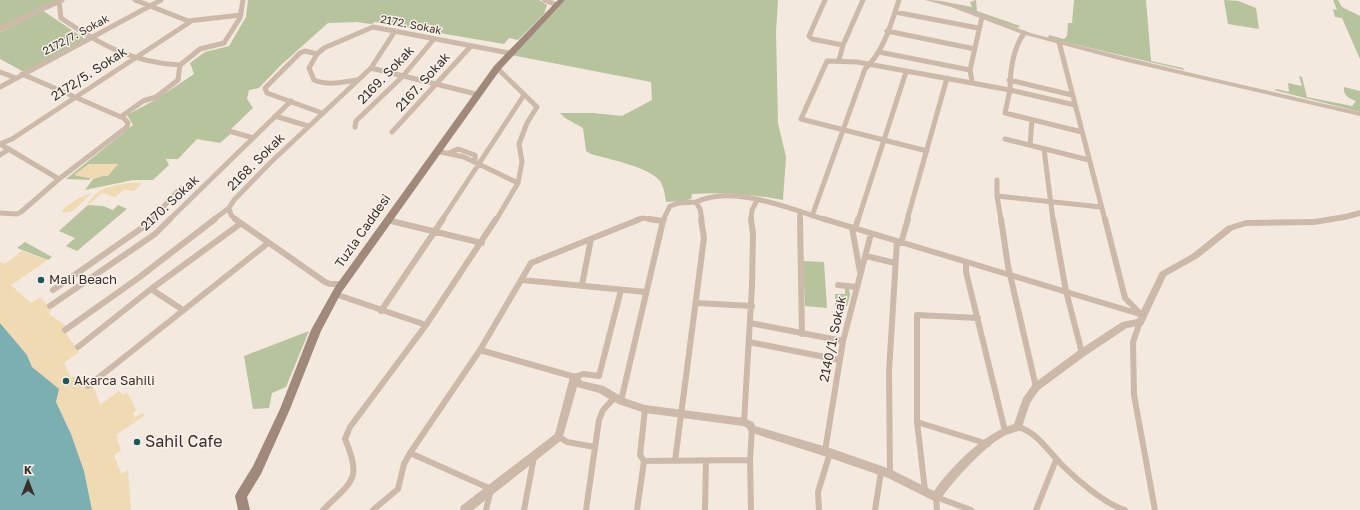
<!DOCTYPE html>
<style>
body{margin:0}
#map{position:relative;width:1360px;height:510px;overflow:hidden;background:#f3e9de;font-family:"Golos Text",sans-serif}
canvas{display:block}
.north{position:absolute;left:8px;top:462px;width:40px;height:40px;-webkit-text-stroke:3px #faf3eb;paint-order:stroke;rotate:0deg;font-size:11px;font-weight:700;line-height:16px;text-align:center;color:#392e29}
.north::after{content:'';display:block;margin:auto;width:14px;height:18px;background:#392e29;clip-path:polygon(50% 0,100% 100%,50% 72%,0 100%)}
</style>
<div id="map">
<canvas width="1360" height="510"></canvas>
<div class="north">K</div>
</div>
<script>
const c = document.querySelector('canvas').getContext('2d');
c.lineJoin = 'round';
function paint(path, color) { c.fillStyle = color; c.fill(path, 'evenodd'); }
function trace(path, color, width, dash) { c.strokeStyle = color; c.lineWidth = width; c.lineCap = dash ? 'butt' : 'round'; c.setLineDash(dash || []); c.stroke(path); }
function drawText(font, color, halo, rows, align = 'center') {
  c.font = font + ' "Golos Text",sans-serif'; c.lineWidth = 3; c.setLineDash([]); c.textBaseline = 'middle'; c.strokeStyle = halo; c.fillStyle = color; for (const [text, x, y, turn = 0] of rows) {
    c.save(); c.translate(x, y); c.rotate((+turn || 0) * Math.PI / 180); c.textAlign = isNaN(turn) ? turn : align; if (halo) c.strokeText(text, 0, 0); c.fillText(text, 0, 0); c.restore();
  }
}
const green = new Path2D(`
 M0,0H59L0,28Z
 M248,0H539L547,5L544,14L518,40L509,38L504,44L375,22L371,24L357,22L328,23L281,65L259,88L249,90L247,99L253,108L231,129L234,131L220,143L197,139L178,159H166L169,165L153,180H133L85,190L93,179L102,176L118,165L89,164L75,175L91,178L89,180L66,179L133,125L127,115L155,100L194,74L190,63L205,52L229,46L246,17Z
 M565,0H778L776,32L778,123L786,157L783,200C753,194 723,192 692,194L691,199L683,201L666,202C665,194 664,188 660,181C649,167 608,159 591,154L586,151L583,128L565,118L560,113H593L622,116L652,100L651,82L511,55Z
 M935,0L972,7L970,2L976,0L977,11L1020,26L1018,28Z
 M1074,0H1146L1151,61L1183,68L1184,70L1048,38L1049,35L1064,39L1067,36L1068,23H1072Z
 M1224,0L1238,1L1256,8L1259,29L1228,24Z
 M1333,0H1338L1342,7L1360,16V59L1342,18L1335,17L1333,9L1337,10Z
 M42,10L85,39L24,72L0,59V32Z
 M1299,76L1302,77L1307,97L1352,106L1356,101C1349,98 1343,96 1344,87L1360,91V112L1274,90L1277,89L1289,92L1288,83L1302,86Z
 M88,205L103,206L113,210L118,205L127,209L77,251L66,246L75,238L59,231Z
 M25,242L52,257L48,260L17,248Z
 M803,261L824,262L827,308L805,306Z
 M845,289H849L850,295L847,306L835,305V294H845Z
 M309,331L286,387L272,393L269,408L253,409L244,356Z`);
const sand = new Path2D(`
 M89,164H118L108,176H102L93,179L74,175Z
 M127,183H142L134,191L124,190L115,197L102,193L86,207C96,188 107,187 127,183Z
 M92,193L73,211L63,213L62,211C70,202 81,196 92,193Z
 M22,251L48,260L11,285L31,303L40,297L50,307L51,311L49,314L65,325L67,335L79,352L64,363L71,378L73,376L94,388L100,405L119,391L123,395L127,392L136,410L133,413L135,417L143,413L144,416L116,435L121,451L114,455L121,474L128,470L131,510H92L84,471L71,434L56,402L58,389L32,367L27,355L0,323V262L5,264Z`);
const water = new Path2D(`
 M0,323L27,355L32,367L59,389L56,402L71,434L84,471L92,510H0Z`);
const minorFar1 = new Path2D(`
 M135,0L188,21L241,15
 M544,0L557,5
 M825,0L809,36L812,39L843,45
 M59,1L61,18C99,44 133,63 180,65
 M895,12L978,28
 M0,29L62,0
 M887,31L975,49
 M1059,42L1105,220
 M879,52L970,70
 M317,54L305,51L300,53L265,88L267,93L322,113
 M839,60L843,45L863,0
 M371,68L476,94
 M0,72L16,78
 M22,74L121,117
 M357,80C342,82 328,86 314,80L309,68L317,54L324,48L373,27L509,53
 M1009,80L1072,95
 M972,81L970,70L982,17
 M0,87L161,0
 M1075,105L1010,90L1005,113L1082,132
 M275,116L308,126
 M355,127L356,121L403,76L434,39
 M229,131L253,138
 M392,132L471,46
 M1005,139L1089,160
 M0,144L12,139L190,22
 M0,144L59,179
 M1030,145L1032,120
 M1044,149L1053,220
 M436,151L464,157L518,183
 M927,151L801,119L827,61L857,62L1010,90C1010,71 1013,49 1024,33
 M449,153L458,149L475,155V161
 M0,155L9,149
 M997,180V196
 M0,213L17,214L21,212L59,179L127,127L128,123L122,116L143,101L156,97L178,80L180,65L200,49L224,43L240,18L243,0
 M800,213V220
 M812,216L865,69C884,51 891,24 899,0
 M151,220L181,188
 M169,220L291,101
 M213,220L229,208
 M236,220L231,215L229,208L234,200L270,163L371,68L395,31
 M442,220L524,95
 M496,220L518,183L522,162L519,144L527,123L537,107L497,68
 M637,220L642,218L656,220
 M663,220L670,206L679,203L696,202
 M702,220L700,209L696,202C733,184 790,209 827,220
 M751,220L752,210L757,200
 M858,220L906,72
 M907,220L947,78
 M1001,220L997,196L1101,207`);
const minor = new Path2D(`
 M235,219L325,282L330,284H342
 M800,219L802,334
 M824,219L1143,315
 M1001,219L1008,266L1036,387
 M1053,219L1066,291L1082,353
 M1105,219L1125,298L1141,314
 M387,220L482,243
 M663,221L664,219
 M852,228L860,272
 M855,229L858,219
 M901,243L908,219
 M866,256L895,263
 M966,262V272L1005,431
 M522,280L646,292
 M582,285L591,239
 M838,285L856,287
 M151,289L183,310
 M53,290L146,225L152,219
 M335,294L426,325
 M697,303L752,306
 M50,306L155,234L170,219
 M381,311L443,219
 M1140,322L1133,342L1134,395L1155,510
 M750,323L843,341
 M65,330L137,279L215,219
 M749,342L840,360
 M78,347L151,289L240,224
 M480,350L575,377L583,374L599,376L621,290
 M88,386L267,244
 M621,401L663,221L649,219
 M744,422L752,286L753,234L751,219
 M917,422L988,444
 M1018,427C1037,432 1048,451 1062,465C1077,480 1105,504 1125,510
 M559,437L567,442L595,447
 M825,451L843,341L871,234
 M410,453L491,489L486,510
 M644,461L750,460
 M675,461L704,238L701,219
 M890,474L889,372L897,241
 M925,490L917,422V315L978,318
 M323,510C351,482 363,480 345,439L350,427L426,325L496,219
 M373,510L398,489L404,464L410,453L480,350L531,263L640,219
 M524,510L534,457
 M586,510L599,420L603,410L615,397
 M637,510L644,461L640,455L645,409
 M705,510L706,461
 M751,510L750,460L752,429
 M819,510L818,492L830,453
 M875,510L881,472
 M937,510L936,497L971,510
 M1036,510L1056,460`);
const tertiary = new Path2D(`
 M925,0C961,0 1002,25 1038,35C1145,63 1252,87 1360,112V116L1123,61L1022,34L951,7Z
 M1360,210V216L1345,220L1314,225L1246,226L1233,230L1198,258L1166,276L1143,325L1127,328L1085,356L1039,390L1030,403L1021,430C1017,432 1011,433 1006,435C985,445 953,481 940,500L936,502L888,478L830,458L752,433L749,432L747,428L743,426L645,413L618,404L599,393L577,387L562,440L473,510H460L461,506L555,434L570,377L572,374L575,373L578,374L582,381L604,386L624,398L645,405L744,418L753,422L755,426L830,448L890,469L934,491C952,466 984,433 1014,424L1023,398L1033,384L1079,350L1122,322L1137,319L1160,272L1192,254L1227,226L1246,220L1314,219L1345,214Z`);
const secondary = new Path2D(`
 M558,0H565L500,70L341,293L321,331L290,409L261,474L247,497L250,510H238L235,496L237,492L253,466L280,409L311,330L335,287L494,66Z`);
const markers = [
 [41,280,4,"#1e585c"],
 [66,381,4,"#1e585c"],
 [137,442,4,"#1e585c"]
];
const farStreetnames = [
 ["2172. Sokak",411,25,11],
 ["2172/7. Sokak",76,35,-28]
];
const streetNames = [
 ["2172/5. Sokak",89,74,-33],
 ["2169. Sokak",386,75,-46],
 ["2167. Sokak",423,82,-48],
 ["2168. Sokak",256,162,-45],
 ["2170. Sokak",170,203,-43],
 ["Tuzla Caddesi",363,231,-55],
 ["2140/1. Sokak",833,339,-78]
];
const poiNames = [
 ["Mali Beach",49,280],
 ["Akarca Sahili",74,381]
];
const nearPoinames = [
 ["Sahil Cafe",145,442]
];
paint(green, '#b7c39d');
paint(sand, '#efdab4');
paint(water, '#7cafb1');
trace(minorFar1, '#ccb9a9', 5);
trace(minor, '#ccb9a9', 6);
paint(tertiary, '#ccb9a9');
paint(secondary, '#a0887b');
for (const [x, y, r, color] of markers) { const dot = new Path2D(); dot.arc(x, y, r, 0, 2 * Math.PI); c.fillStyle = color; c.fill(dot); trace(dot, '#faf3eb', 1.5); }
drawText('11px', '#392e29', '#faf3eb', farStreetnames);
drawText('13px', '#392e29', '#faf3eb', streetNames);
drawText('13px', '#392e29', '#faf3eb', poiNames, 'left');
drawText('16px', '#392e29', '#faf3eb', nearPoinames, 'left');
</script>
